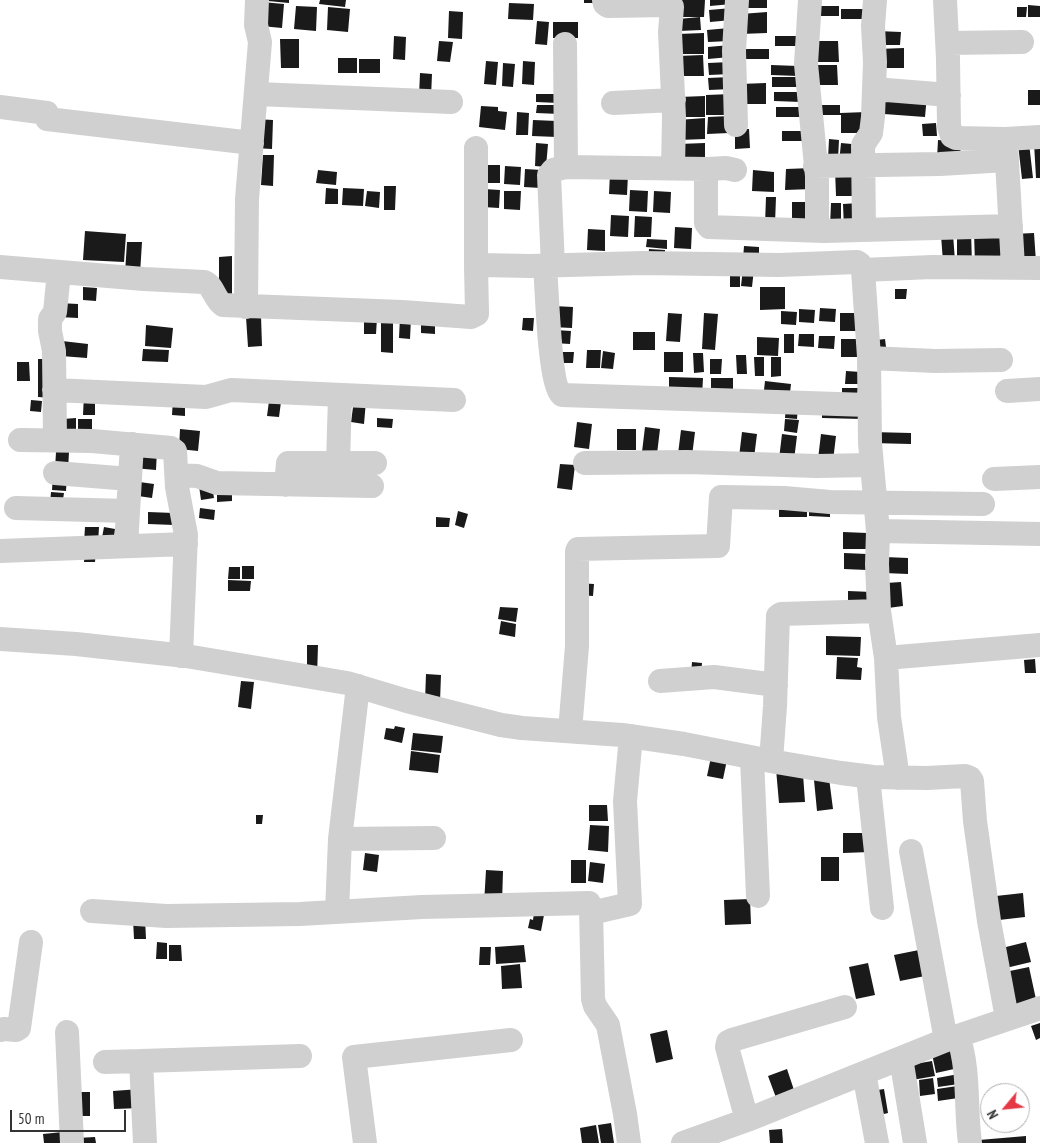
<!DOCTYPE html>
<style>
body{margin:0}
#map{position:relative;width:1040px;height:1143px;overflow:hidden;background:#fff;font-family:"PT Sans Narrow",sans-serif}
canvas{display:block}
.north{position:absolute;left:980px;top:1083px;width:50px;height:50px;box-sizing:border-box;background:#fff;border:1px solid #adadad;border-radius:50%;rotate:242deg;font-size:14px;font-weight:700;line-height:20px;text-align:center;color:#333}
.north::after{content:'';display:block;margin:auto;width:18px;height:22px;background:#e63946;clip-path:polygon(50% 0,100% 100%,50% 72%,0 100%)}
.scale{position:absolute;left:10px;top:1110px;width:116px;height:22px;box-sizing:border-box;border:2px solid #333;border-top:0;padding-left:6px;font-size:15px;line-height:18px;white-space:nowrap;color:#333;-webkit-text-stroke:4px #fff;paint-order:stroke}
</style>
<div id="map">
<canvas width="1040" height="1143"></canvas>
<div class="north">N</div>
<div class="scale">50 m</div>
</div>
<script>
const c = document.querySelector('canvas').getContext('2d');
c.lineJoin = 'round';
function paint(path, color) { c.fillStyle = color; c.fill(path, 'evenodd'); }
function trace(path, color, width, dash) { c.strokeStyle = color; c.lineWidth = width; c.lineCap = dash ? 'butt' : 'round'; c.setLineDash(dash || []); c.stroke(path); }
const building = new Path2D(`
 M268,0H289V3L268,1Z
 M320,0H346L345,7L319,4Z
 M584,0H596V3H584Z
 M678,0H705L704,17H677Z
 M710,0H732V4L710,6Z
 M740,0H767V8H740Z
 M262,2L284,4L282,28L261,26Z
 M509,3L534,4L533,20L508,19Z
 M1028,5L1040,6V17H1028Z
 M296,6L317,7L316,31L294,29Z
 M813,6H839V16H813Z
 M328,7L350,9L348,32L327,30Z
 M1017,7H1027L1026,17H1017Z
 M732,8V20L710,22L709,10Z
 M841,9H868V19H841Z
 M449,11L463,12L462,39L448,38Z
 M767,12V33L740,34L741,14Z
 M700,17L701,30L679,31L678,19Z
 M537,21L549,22L547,45L535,44Z
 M553,22H578V38H553Z
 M729,28L730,41L708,42L707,30Z
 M877,31L901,32L900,45H876Z
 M704,33V54H677L678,34Z
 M394,36L406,37L405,60L393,59Z
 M775,36H802V46H775Z
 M280,39H299V68H281Z
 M439,41L453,42L450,62L437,61Z
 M812,41H838L839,62H812Z
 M730,45V57L708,59V47Z
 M904,48V68H878V49Z
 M742,49H769V59H742Z
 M703,55L704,76H677V56Z
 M338,58H357V73H338Z
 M359,59H380V73H359Z
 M486,61L498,62L496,85L484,84Z
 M523,61L535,62L534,85L522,84Z
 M730,62L731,74L709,75L708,63Z
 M503,63L515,64L513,87L502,86Z
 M771,65L798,66V76L771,75Z
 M811,65H837L838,85H811Z
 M420,73L432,74L431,97L419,96Z
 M730,77L731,89L709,90L708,78Z
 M772,77H799V87H772Z
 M766,83V104H739L740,84Z
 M1028,90H1040V105H1028Z
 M774,92H801V102L774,101Z
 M886,92L927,95L925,117L884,114Z
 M536,94H559V103L536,102Z
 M732,94L733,115H706V95Z
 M705,96V117H678L679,97Z
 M537,105H560V114L536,113Z
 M813,105H840V113L867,112L868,133H841V115H813Z
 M481,106L498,107V111L507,112L505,130L479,127Z
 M776,107H803L802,117H776Z
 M517,112L529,113L528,135H516Z
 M729,116V133L707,134L708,117Z
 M705,118V139L678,140V120Z
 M255,119L273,120L272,149L254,148Z
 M533,120L557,121V137L532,136Z
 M936,123L937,136H923L922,124Z
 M735,129H749L750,148L735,149Z
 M782,131H809V141H782Z
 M829,139L839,140L838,159H828Z
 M938,140L961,142L960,161L937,159Z
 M536,143L548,144L546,167L535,166Z
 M705,143V164H679V144Z
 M841,143L862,145L839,163Z
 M1029,143L1033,178L1022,179L1018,144Z
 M1034,143H1040V178H1036Z
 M263,155H274L273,186L261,185Z
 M484,165H500V183H483Z
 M505,166L521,167L520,185L504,184Z
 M812,168V189L785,190L786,169Z
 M525,169L542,170L541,188L524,187Z
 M835,169H858V196H836Z
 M318,170L337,172L336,185L316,183Z
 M753,170L774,172V192L752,191Z
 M610,173L628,174L627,195L609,194Z
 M384,186H396L395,210H384Z
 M326,188L338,189V204H325Z
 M343,188L364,189L363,206L342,205Z
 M484,189L500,190L499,208L483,207Z
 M630,190L648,191L647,212L629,211Z
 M367,191L380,192L379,208L365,206Z
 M504,191H521L520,210L504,209Z
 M654,191L671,192L670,213L653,212Z
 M766,197H776L775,224H765Z
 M792,202H809V228H792Z
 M831,203H841V227H830Z
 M859,203L860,228L844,229L843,204Z
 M611,215L629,216L628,237L610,236Z
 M635,216L652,217L651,237H634Z
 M675,227L692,228L691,249L674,248Z
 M588,229L605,230V251L587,250Z
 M85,231L126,234L124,262L83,260Z
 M957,231H971L972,264H957Z
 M974,232H1002L1003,265H975Z
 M1034,233L1036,262L1015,263L1013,234Z
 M953,234L955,261L943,262L941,235Z
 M647,239L667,240V249L646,247Z
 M127,242H142L140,274L125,273Z
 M744,246L759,247V259H743Z
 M649,249L665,250V262L648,261Z
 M232,256V299H219V257Z
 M730,267H740V287H730Z
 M743,268L754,269L752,287L741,286Z
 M83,287L97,288L96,301L83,300Z
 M760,287H785V309L760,310Z
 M895,289H907L906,299H895Z
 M59,303L78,304V318L59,317Z
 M553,306L573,307L572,328L552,327Z
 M820,308L836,309L835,322L819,321Z
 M799,309L815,310L814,323L799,322Z
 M781,311L797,312L796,325L781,324Z
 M668,313L682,314L680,342L666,341Z
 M704,313L718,314L715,350L702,349Z
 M840,313H862V331H840Z
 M381,315H393V353L381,352Z
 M261,316L262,346L248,347L246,317Z
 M400,317L411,318L410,339L399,338Z
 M364,318H377L376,334H364Z
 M523,318H534L533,331L522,330Z
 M421,320L435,321V334L421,333Z
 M146,325L173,328L171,348L145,346Z
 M555,330L571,331L570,344L554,343Z
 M633,332H655V350H633Z
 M784,334H794V353H784Z
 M799,334H814V347L798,346Z
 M819,336H835L834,349L818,348Z
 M757,337L779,338L778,356L757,355Z
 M841,339H863V357H841Z
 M885,339L887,355L869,341Z
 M62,341L88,344L87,358L61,356Z
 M143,349L169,350L168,362L142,361Z
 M587,350H601L600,368H586Z
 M603,351L615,353L613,369L601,368Z
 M556,352H574L573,363H556Z
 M664,352H683V372H664Z
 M693,353H703L704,372L694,373Z
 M736,355H746L747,374H737Z
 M754,357H764V376H755Z
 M771,357H781V376L771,377Z
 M38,359H52L51,398L38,397Z
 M710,359H722L721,374H710Z
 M17,362H29L30,381H17Z
 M846,371L861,372V384H845Z
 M669,377L703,378L702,397H669Z
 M711,378H733V396L711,395Z
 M765,381L791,384L789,402L763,399Z
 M842,388H858L857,401L842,400Z
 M84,394L95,395V415H83Z
 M173,398L185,399V416L172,415Z
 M31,400L42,401L41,412L30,411Z
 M354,400L366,401L364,424L351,422Z
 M269,401L281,402L279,417L267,416Z
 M786,405L798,406L797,419L785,418Z
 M822,408H862V419L822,418Z
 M76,418V437H64L63,419Z
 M377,418L393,419L392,428L377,427Z
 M78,419H92V438H78Z
 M785,419L799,420L797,433L784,431Z
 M577,422L592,424L589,449L574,447Z
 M645,427L660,429L657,454L642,452Z
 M180,429L200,431L198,451L179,449Z
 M617,429H636V450H617Z
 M681,430L695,432L692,456L678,454Z
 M742,432L757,434L754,458L739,457Z
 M871,432L911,433V444L871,443Z
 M782,434L797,436L794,460L779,459Z
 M821,434L836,436L833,461L818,459Z
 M134,448L157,450L156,470L133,468Z
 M56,452H69L68,470L55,469Z
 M560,464L575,465L572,490L557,488Z
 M53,474L67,475L66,491L52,490Z
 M132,481L154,484L152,498L131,495Z
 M212,485L214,498L201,500L199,486Z
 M232,486V501L217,502V487Z
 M51,492L64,493L62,506L50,504Z
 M779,503H807V517H779Z
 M809,504L830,505V517L809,516Z
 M200,508L215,510L214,520L199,518Z
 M458,511L468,514L464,528L455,525Z
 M148,512L174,513V525L148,524Z
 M436,517L450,518L449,527H436Z
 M85,527H99L98,544L84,543Z
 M104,527L115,529L113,545L101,543Z
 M843,532L867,533L866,549H843Z
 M85,550H96L95,562H84Z
 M844,553L867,554V570L844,569Z
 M885,557L908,558V574L884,573Z
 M242,566H254V579H242Z
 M229,567H240V579H228Z
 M228,580L251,581L250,591H228Z
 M901,582L903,606L888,608L886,583Z
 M577,583L594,584L593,596L577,595Z
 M848,591L872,592L871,608H848Z
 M500,607L518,608L516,622L498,619Z
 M501,621L516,624L515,637L499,634Z
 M826,636L861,637L860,656L826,655Z
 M307,645H318L317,677L307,676Z
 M837,657L858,658L857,667L862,668L861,680L836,679Z
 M1035,659L1036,673H1025L1024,660Z
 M692,662L702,663L701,676L691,675Z
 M426,674L441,675L440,702L425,701Z
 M241,681L254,682L251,709L238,707Z
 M395,726L405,728L402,743L384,739L386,728L394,729Z
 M413,733L443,736L441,753L411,750Z
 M411,751L440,755L438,773L409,770Z
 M711,757L727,760L723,779L707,776Z
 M776,769L803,774L805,802L779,803Z
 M829,778L833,809L817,811L814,780Z
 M589,805H607L608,821H589Z
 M256,815H263L262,824H256Z
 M590,825L609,826L608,852L588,850Z
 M843,833H869L870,852L843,853Z
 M365,853L379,855L377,872L363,870Z
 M821,857H839V881H821Z
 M571,860H586V883H571Z
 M590,862L605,864L603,883L588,881Z
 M486,870L503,871L502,904H484Z
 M1023,893L1025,917L999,920L996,896Z
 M750,899L751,924L725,925L724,900Z
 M534,913L544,915L541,931L528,928L530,919L533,920Z
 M145,918L146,939H134L133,919Z
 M157,942L167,943V959H156Z
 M1026,942L1031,962L1006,968L1002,948Z
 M169,945H181L182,961H169Z
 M524,945L526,962L496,964L495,947Z
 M480,947H491L490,965H479Z
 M924,949L930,975L900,981L894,955Z
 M868,963L875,995L856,999L849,967Z
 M520,964L522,988L502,989L501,966Z
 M1029,967L1037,1004L1013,1009L1005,972Z
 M1040,1023V1038L1036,1040L1031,1026Z
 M667,1030L673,1059L656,1063L650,1034Z
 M960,1048L963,1067L936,1073L932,1054Z
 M932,1061L935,1076L912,1080L909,1065Z
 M787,1069L796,1096L778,1103L768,1076Z
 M964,1073L966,1083L938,1087L937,1078Z
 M933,1078L935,1094L920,1096L919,1080Z
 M964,1085L965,1097L938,1101L937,1089Z
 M140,1089L141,1108L114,1109L113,1091Z
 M884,1089L888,1113L884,1114L875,1108L872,1091Z
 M75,1092H90V1116H75Z
 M611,1123L614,1143H601L598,1125Z
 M596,1125L599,1143H582L580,1128Z
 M782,1129L783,1143H770L769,1130Z
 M63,1132L64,1143H44L43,1134Z
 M1026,1136V1143H979V1140Z
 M95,1137L96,1143H77V1138Z`);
const minor = new Path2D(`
 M604,0L605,4L608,6L668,5L672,7L670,32L674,117L673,168
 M810,0L806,64L817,176V230
 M945,0L948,59L949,126L952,136L956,138L1005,139L1040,137
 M948,43L1022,42
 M565,44L566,167
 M874,89L949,95
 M257,94L451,102
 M613,103L674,100
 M0,107L47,113
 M47,119L252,143
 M736,125L734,51L737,0
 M1006,144L1013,267
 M476,148V267
 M815,166L940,164L1007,160
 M708,169L726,168L735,170
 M864,230L863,145L871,133L873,117L875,62L873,26L875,0
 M545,266C547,288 549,385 562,395L868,405
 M553,266L549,175L553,170L566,167L708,169L706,175V223L709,227L824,231L1011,226
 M0,267L144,279L204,282C214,286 214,299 223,305L402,312L471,317L477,314V311L476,267L480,265L530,266L643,263L779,265L857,262L860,264L863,270L869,357L870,443L878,531L877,564L879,611L886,658L889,717L898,778
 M863,270L932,267L1040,268
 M246,307L247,199L260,42L256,25L257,0
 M869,358L935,361L1001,360
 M54,390L206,397L231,390L454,400
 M1007,391L1040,389
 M20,440L92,441L171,448L175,451L177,487L186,535L181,656
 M55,440L54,351L50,331V319L55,312L59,272
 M338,463L340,396
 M585,463L687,462L817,466L872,465
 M55,473L130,479
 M177,475L197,476L217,483L372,486
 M994,479L1040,477
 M286,485L288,463H375
 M16,508L128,511
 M878,531L1040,534
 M126,546L132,444
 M0,551L186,544
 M0,639L76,644L186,656L347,683L407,701L501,725L522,728L622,735L684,744L776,762L841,773L873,777L927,778L965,776L970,778L972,781L975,821L989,921L1007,1018
 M886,658L1040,645
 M660,681L714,677L776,685
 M570,731L577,646V551L578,549L718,546L721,497L784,498L830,502L983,504
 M752,758L758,896
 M771,761L775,706L778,616L781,614L879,611
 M868,777L882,908
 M340,839L434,838
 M911,851L946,1040
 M92,911L166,916L300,914L422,907L589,903L591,908L593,999L595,1006L608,1025L625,1114L629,1143
 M337,912L340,839L358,686
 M591,913L630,904L625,801L631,736
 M0,1030L4,1029L16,1030L19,1028L31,942
 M67,1032L72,1143
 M958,1036C970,1071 965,1107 970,1143
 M901,1058L915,1143
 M105,1062L141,1061
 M864,1073L877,1143
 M747,1120L727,1047L728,1042L732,1040L845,1007
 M145,1143L141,1061L300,1056
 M365,1143L354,1057L511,1040
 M683,1143L747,1120L946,1040L1040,1008`);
paint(building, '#1a1a1a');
trace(minor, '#d0d0d0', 24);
</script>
